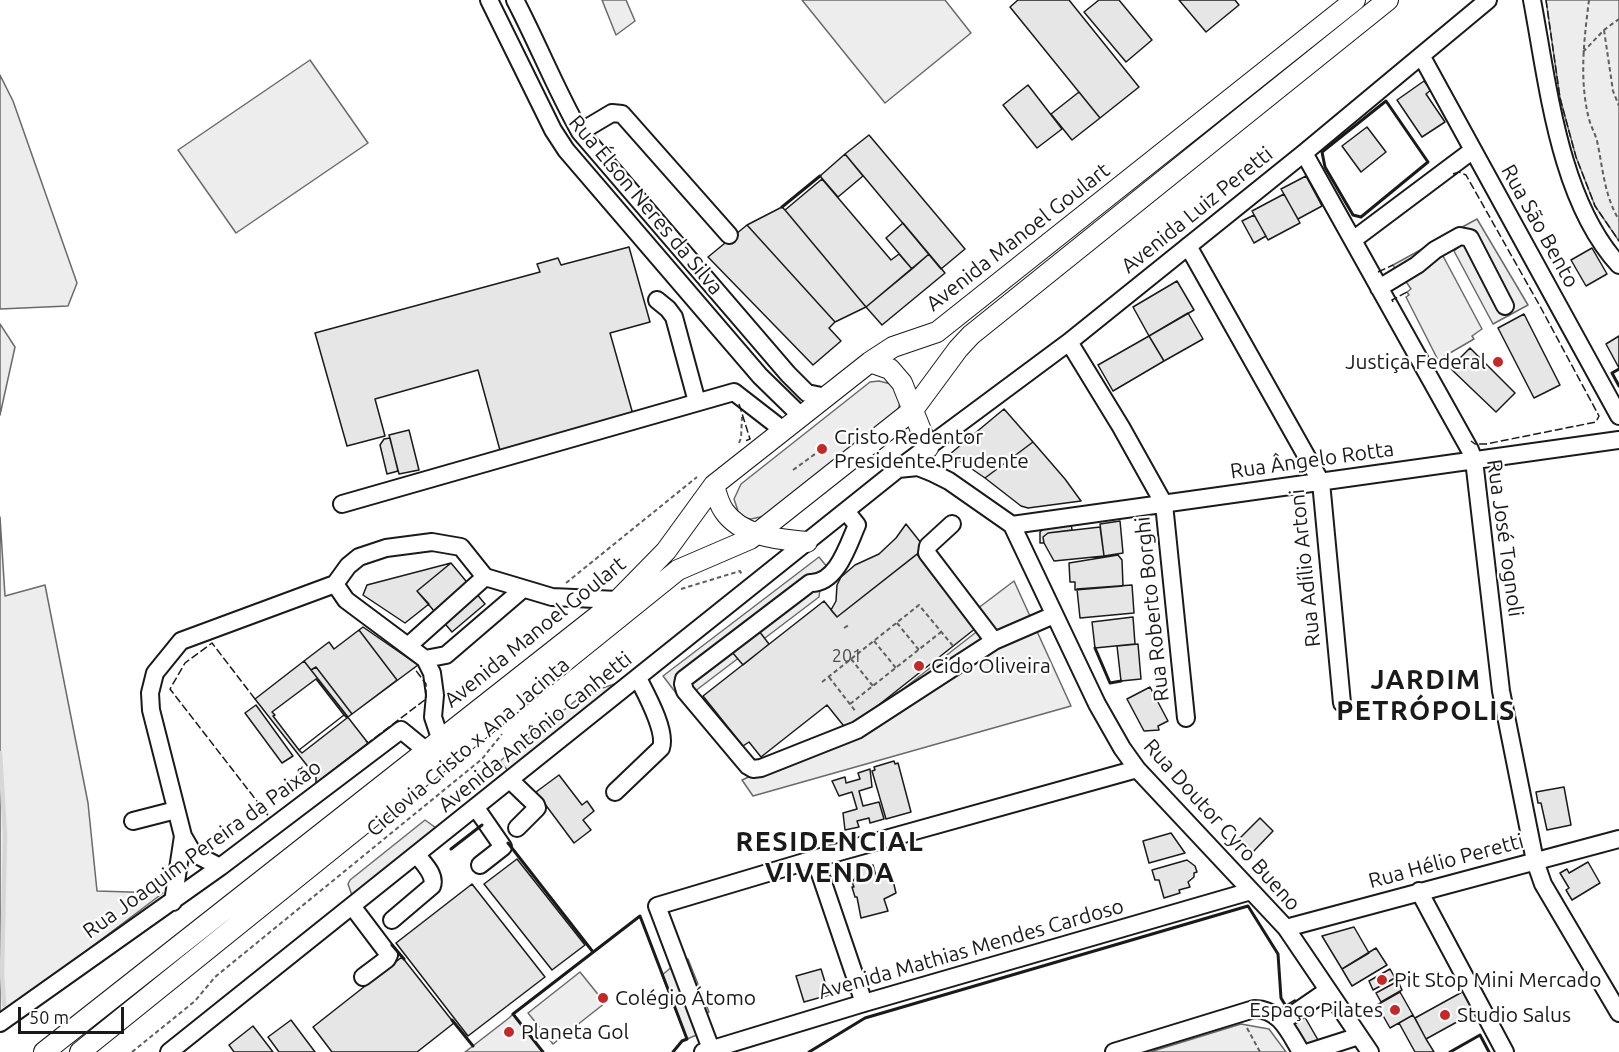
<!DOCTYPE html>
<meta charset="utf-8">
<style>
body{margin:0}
#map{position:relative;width:1619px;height:1052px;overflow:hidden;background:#fff;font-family:Ubuntu,sans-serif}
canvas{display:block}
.scale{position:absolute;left:18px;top:1007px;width:106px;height:27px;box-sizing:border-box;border:3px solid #1a1a1a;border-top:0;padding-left:8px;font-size:18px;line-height:21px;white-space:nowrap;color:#1a1a1a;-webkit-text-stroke:4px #fff;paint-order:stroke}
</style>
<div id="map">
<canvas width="1619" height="1052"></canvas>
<div class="scale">50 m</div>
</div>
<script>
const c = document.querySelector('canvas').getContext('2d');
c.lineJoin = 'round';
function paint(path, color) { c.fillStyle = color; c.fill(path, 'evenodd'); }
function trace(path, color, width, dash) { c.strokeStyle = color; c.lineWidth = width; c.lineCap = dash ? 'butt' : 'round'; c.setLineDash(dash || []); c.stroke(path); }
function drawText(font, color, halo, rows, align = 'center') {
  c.font = font + ' Ubuntu,sans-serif'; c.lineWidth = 4.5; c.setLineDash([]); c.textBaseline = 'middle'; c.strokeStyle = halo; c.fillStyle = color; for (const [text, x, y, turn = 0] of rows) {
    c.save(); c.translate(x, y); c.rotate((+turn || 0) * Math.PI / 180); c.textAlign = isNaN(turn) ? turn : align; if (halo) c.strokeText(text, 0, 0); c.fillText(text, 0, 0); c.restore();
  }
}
const built = new Path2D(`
 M602,0H626L635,21L616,35Z
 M802,0H945L971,33L885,103Z
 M1546,0H1619V241L1595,206L1576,157L1560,98Z
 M310,60L368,143L236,233L178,150Z
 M0,75L13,101L77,283L68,306L0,309Z
 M1477,219L1528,305L1493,324L1454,251L1464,243L1434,259L1443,256L1482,329L1472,336L1474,339L1438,360L1406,297L1409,295L1407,292L1411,289L1405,280L1403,282L1393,265Z
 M0,324L15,347L0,415Z
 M879,381L891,384L897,389L900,402L898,411L765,516L751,519L745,518L738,511L734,499L741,484L870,382Z
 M0,517L5,596L45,585L88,803L97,891L163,893L0,1016Z
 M819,557L836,578L820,589L819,597L682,701L663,676Z
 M1014,581L1071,706L753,796L742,780L849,731L984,626L977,609Z
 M636,677L513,777L500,761L584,694Z
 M425,820L443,833L355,904L348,884L350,880Z
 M688,959L709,1012L699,1016L704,1032L687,1039L662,975L678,962Z
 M580,972L605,1003L553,1044L528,1013Z
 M513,1014L543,1052H465L509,1018Z
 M1241,1024L1269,1029L1286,1052H1150Z`);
const stream = new Path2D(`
 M0,753L5,835L2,973L4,1005`);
const building = new Path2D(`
 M1018,0H1069L1139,87L1100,118L1010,7Z
 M1099,0H1119L1152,40L1126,62L1084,12Z
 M1179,0H1235L1239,5L1206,32Z
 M1424,81L1431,90L1426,94L1445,122L1422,137L1397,100Z
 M1028,85L1062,129L1037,148L1003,105Z
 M1079,92L1100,118L1072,140L1051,114Z
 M1367,127L1386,152L1361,172L1342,146Z
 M869,135L965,249L941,269L845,154Z
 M845,154L863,176L838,197L820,176Z
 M1306,176L1322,206L1298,219L1281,189Z
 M822,179L891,260L899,254L912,269L866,307L785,210Z
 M1284,194L1300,223L1268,240L1252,211Z
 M782,207L785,210L866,307L835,322L747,225Z
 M1254,215L1266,236L1254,243L1242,221Z
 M903,223L929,254L912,269L886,238Z
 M747,225L835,322L829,328L841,341L813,365L708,257Z
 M629,247L650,322L610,333L634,418L501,454L478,370L375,399L385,436L347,446L315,333L540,272L537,264L558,258L561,265Z
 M1592,248L1607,274L1586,286L1571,260Z
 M929,254L945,273L882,325L866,307Z
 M1177,281L1194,310L1149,336L1133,307Z
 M1188,313L1203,339L1164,361L1149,336Z
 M1524,314L1560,385L1534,398L1498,328Z
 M1149,336L1164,361L1113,391L1098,365Z
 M1619,336V368L1606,344Z
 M1470,348L1515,393L1496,412L1450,368Z
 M1004,409L1033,442L985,478L950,454Z
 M409,430L419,470L399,474L389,435Z
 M390,438L398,471L387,474L380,445L384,439Z
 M1033,442L1065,479L1081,501L1028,508L1021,506L985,478Z
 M1120,521L1123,553L1104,556L1100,524Z
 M1071,523L1072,530L1048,533L1043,537L1044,543H1040V532L1044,528Z
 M906,524L925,548L837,617L831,610L836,601L837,585L841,577L855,565L879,554L896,538Z
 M1100,527L1104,556L1054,561L1044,543L1043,537L1048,533Z
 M917,554L976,628L847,730L827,705L761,757L749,742L743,746L703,696L824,601L837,617Z
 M1118,555L1122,560L1123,586L1075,590V582H1070L1069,563Z
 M451,563L485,604L452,632L417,591Z
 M451,563L417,591L429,604L405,623L363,595L367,585Z
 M1132,585L1134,613L1080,618L1077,589Z
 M1133,617L1135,644L1095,648L1092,622Z
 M363,627L418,665L352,714L397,680L359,630Z
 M359,630L397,680L352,714L316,667L311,670L304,661L329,642L334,649Z
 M759,631L769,644L743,665L732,652Z
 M1138,644L1141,679L1121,681L1117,646Z
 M304,661L368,743L316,783V777L255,699Z
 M316,667L352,714L348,717L311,670Z
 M316,679L344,715L299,750L273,716L275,715L272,712Z
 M1150,687L1168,721L1158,726L1159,730L1144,731L1127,699Z
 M256,705L293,756L282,763L245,713Z
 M344,715L347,718L302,753L299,750Z
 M894,761L895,764L898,763L911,812L886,819L872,771L875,770L874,767Z
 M870,769L872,787L859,791L863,806L879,802L884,819L870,823L869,818L857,821L859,827L845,830L843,813L857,809L852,792L839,796L832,781L845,777L846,783L860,779L858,773Z
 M559,775L582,805L587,801L594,811L583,820L591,830L574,843L536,792Z
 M1564,787L1571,825L1547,830L1541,803H1538L1536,792Z
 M1260,818L1273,831L1251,854L1238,840Z
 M1171,833L1185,853L1149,863L1143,841Z
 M517,859L585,945L552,970L484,884Z
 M1187,860L1195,866L1197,872L1194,873V877L1188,882L1190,887L1179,890L1180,893L1164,898L1159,880H1155L1152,870Z
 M1588,862L1600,883L1572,900L1566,890L1569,888L1560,873L1567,869L1569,873Z
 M873,865L876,876L891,872L896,893L884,899L888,911L861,918L857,897H855L852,887H854L852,882L857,876L855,870Z
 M472,884L545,977L468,1036L396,943Z
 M1354,927L1369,953L1342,969L1322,936Z
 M1376,948L1387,965L1352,986L1342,969Z
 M402,957L454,1023L417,1052H332L313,1027Z
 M821,969L829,995L804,1002L796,976Z
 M1390,969L1395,978L1373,990L1369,981Z
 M1398,981L1402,990L1381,1002L1376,993Z
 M1464,991L1475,1012L1426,1039L1415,1018Z
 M1400,992L1413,1015L1390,1028L1377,1005Z
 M1295,1000L1325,1052H1302L1278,1010Z
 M1413,1015L1426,1039L1434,1052H1415L1399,1023Z
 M291,1020L315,1052H279L268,1037Z
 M253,1026L273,1052H234L229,1045Z`);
const path = new Path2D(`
 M1589,0C1584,40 1579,80 1589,119C1591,127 1595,133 1597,141C1603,168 1604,195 1619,220
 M1604,30L1613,91L1619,106
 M1583,52L1604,30L1619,19
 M739,443L741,438L742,417
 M793,470L822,449
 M566,583L697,477
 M681,589L740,571L742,575
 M897,623L919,650
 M844,628L849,625
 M874,641L896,668
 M851,659L873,686
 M829,677L856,712
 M822,682L919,605L953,646
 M850,704L941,632
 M1247,1028L1260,1052
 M132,1052L195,1001L215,977L482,759L502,734`);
const minor = new Path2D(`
 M489,0L553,130L566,150L760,376L801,416
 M515,0C538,44 556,90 580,132L788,374L807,393L826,397
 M1532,0C1548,84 1559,200 1619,265
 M1422,57L1619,416
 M580,132L612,113L622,114L729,235
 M1304,153L1470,450L1474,460L1501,691L1535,861L1543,884L1619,1013
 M1353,240L1473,150
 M1188,246L1321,482L1342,703
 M1379,288L1417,265L1435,250L1460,236L1470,238L1505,306
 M657,300L668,309L674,317L697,402
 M1069,342L1121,427L1164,504L1186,718
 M898,469L918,467L933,473L949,481L1012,525L1097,704L1122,748L1137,769L1286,928L1370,1052
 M342,504L734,392L783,430
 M846,511L857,525C848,545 837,584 810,583L684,679L683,684L685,691L748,766L753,769L761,768L857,730L994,641L1054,615
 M952,524L928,546L927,553L994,641
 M1012,525L1619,440
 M335,584L348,566L359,557L386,548L432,542L461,547L485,577L552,597L618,600
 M335,584L346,600L425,659L432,673L435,695L433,717L441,741
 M408,646L485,577
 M425,659L446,655L523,589
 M510,780L536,805L537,808L517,828
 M615,792L661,748C667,731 646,694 638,678
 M476,808L503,847L480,865
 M133,821L176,810
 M183,836L151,710L150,693L155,673L181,641L335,584
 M815,859L864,1003
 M1419,891L1505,1052
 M173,902L183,836L193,853L220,867
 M352,906L389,955L387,959L363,977
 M392,920L432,886C436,875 424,864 417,855
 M1286,928L1619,839
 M1283,1021L1328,990
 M0,1023L220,867L401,730L428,752
 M711,1049L657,906L821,857L1137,769
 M169,1052L898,469L1069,342L1304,153L1488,0
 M703,1052L864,1003L1251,891
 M1114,1052L1254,1009C1280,1009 1289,1032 1301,1052
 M1309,1052L1359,1036`);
const major = new Path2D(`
 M870,362L890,369L902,383L928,448
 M714,485C716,493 719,504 724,511C742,537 779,539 807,542
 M44,1052L618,600L666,551L714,485L870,362L893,347L937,332L1355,0
 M80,1052L678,570L750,539L913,410L958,349L971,335L1388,0`);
const fence = new Path2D(`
 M1546,0L1560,98L1576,157L1595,206L1619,241
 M1453,174L1459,172L1466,175L1541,308L1599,416L1596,422L1486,444H1475L1471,441
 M1378,272L1393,265
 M1393,302L1392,300L1407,292
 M739,404L750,439L745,441
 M255,699L212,643L185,663L170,689L270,818
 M366,741L368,743L426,699V684L414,668`);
const wall = new Path2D(`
 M1386,101L1428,162L1361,217L1353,215L1325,167L1322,152Z
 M782,207L820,176
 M1619,369L1612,373L1619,386
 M1095,648L1110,683L1121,681
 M508,843L593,952
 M451,849L482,825
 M392,945L404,959
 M452,1020L473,1046
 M543,1052L513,1014L640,916L687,1039L682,1041L673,1052
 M809,1052L865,1018L1248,906L1278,954L1281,998L1287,1008
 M1450,1052L1480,1035L1489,1052`);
const markers = [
 [1498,362,6,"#c62828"],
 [822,449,6,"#c62828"],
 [919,666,6,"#c62828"],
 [1382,980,6,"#c62828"],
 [603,998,6,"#c62828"],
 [1395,1010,6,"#c62828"],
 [1445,1015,6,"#c62828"],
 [509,1032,6,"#c62828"]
];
const numberNames = [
 ["201",847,656]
];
const streetNames = [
 ["Rua Élson Neres da Silva",646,205,50],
 ["Avenida Luiz Peretti",1197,210,-39],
 ["Rua São Bento",1540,226,61],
 ["Avenida Manoel Goulart",1018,237,-38],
 ["Rua Ângelo Rotta",1312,460,-8],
 ["Rua José Tognoli",1505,538,82],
 ["Rua Adílio Artoni",1305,568,-96],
 ["Rua Roberto Borghi",1152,609,-96],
 ["Avenida Manoel Goulart",535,632,-39],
 ["Avenida Antônio Canhetti",535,732,-39],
 ["Ciclovia Cristo x Ana Jacinta",468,747,-41],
 ["Rua Doutor Cyro Bueno",1222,825,48],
 ["Rua Joaquim Pereira da Paixão",202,849,-36],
 ["Rua Hélio Peretti",1446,861,-15],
 ["Avenida Mathias Mendes Cardoso",971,949,-16]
];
const poiNames = [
 ["Justiça Federal",1486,362,"right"],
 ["Cristo Redentor",834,437],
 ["Presidente Prudente",834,461],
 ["Cido Oliveira",931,666],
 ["Pit Stop Mini Mercado",1394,980],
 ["Colégio Átomo",615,998],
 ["Espaço Pilates",1383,1010,"right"],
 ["Studio Salus",1457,1015],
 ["Planeta Gol",521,1032]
];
const districtNames = [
 ["JARDIM",1426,680],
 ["PETRÓPOLIS",1426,711],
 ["RESIDENCIAL",830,842],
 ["VIVENDA",830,873]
];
paint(built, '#ededed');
trace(built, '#6a6a6a', 1.5);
trace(stream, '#d7d7d7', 4.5);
paint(building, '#e6e6e6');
trace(building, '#1a1a1a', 1.5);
trace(minor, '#1a1a1a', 20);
trace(major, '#1a1a1a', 22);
trace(path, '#5f5f5f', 2, [4.5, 3]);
trace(minor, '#fff', 16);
trace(major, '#fff', 20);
trace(fence, '#1a1a1a', 1.5, [8, 3]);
trace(wall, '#1a1a1a', 3);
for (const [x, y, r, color] of markers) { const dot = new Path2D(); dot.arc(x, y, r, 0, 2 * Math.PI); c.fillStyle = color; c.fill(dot); trace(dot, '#fff', 2); }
drawText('18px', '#4d4d4d', null, numberNames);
drawText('21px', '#1a1a1a', '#fff', streetNames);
drawText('21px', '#1a1a1a', '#fff', poiNames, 'left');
c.letterSpacing = '1.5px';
drawText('bold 27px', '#1a1a1a', '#fff', districtNames);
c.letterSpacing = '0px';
</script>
